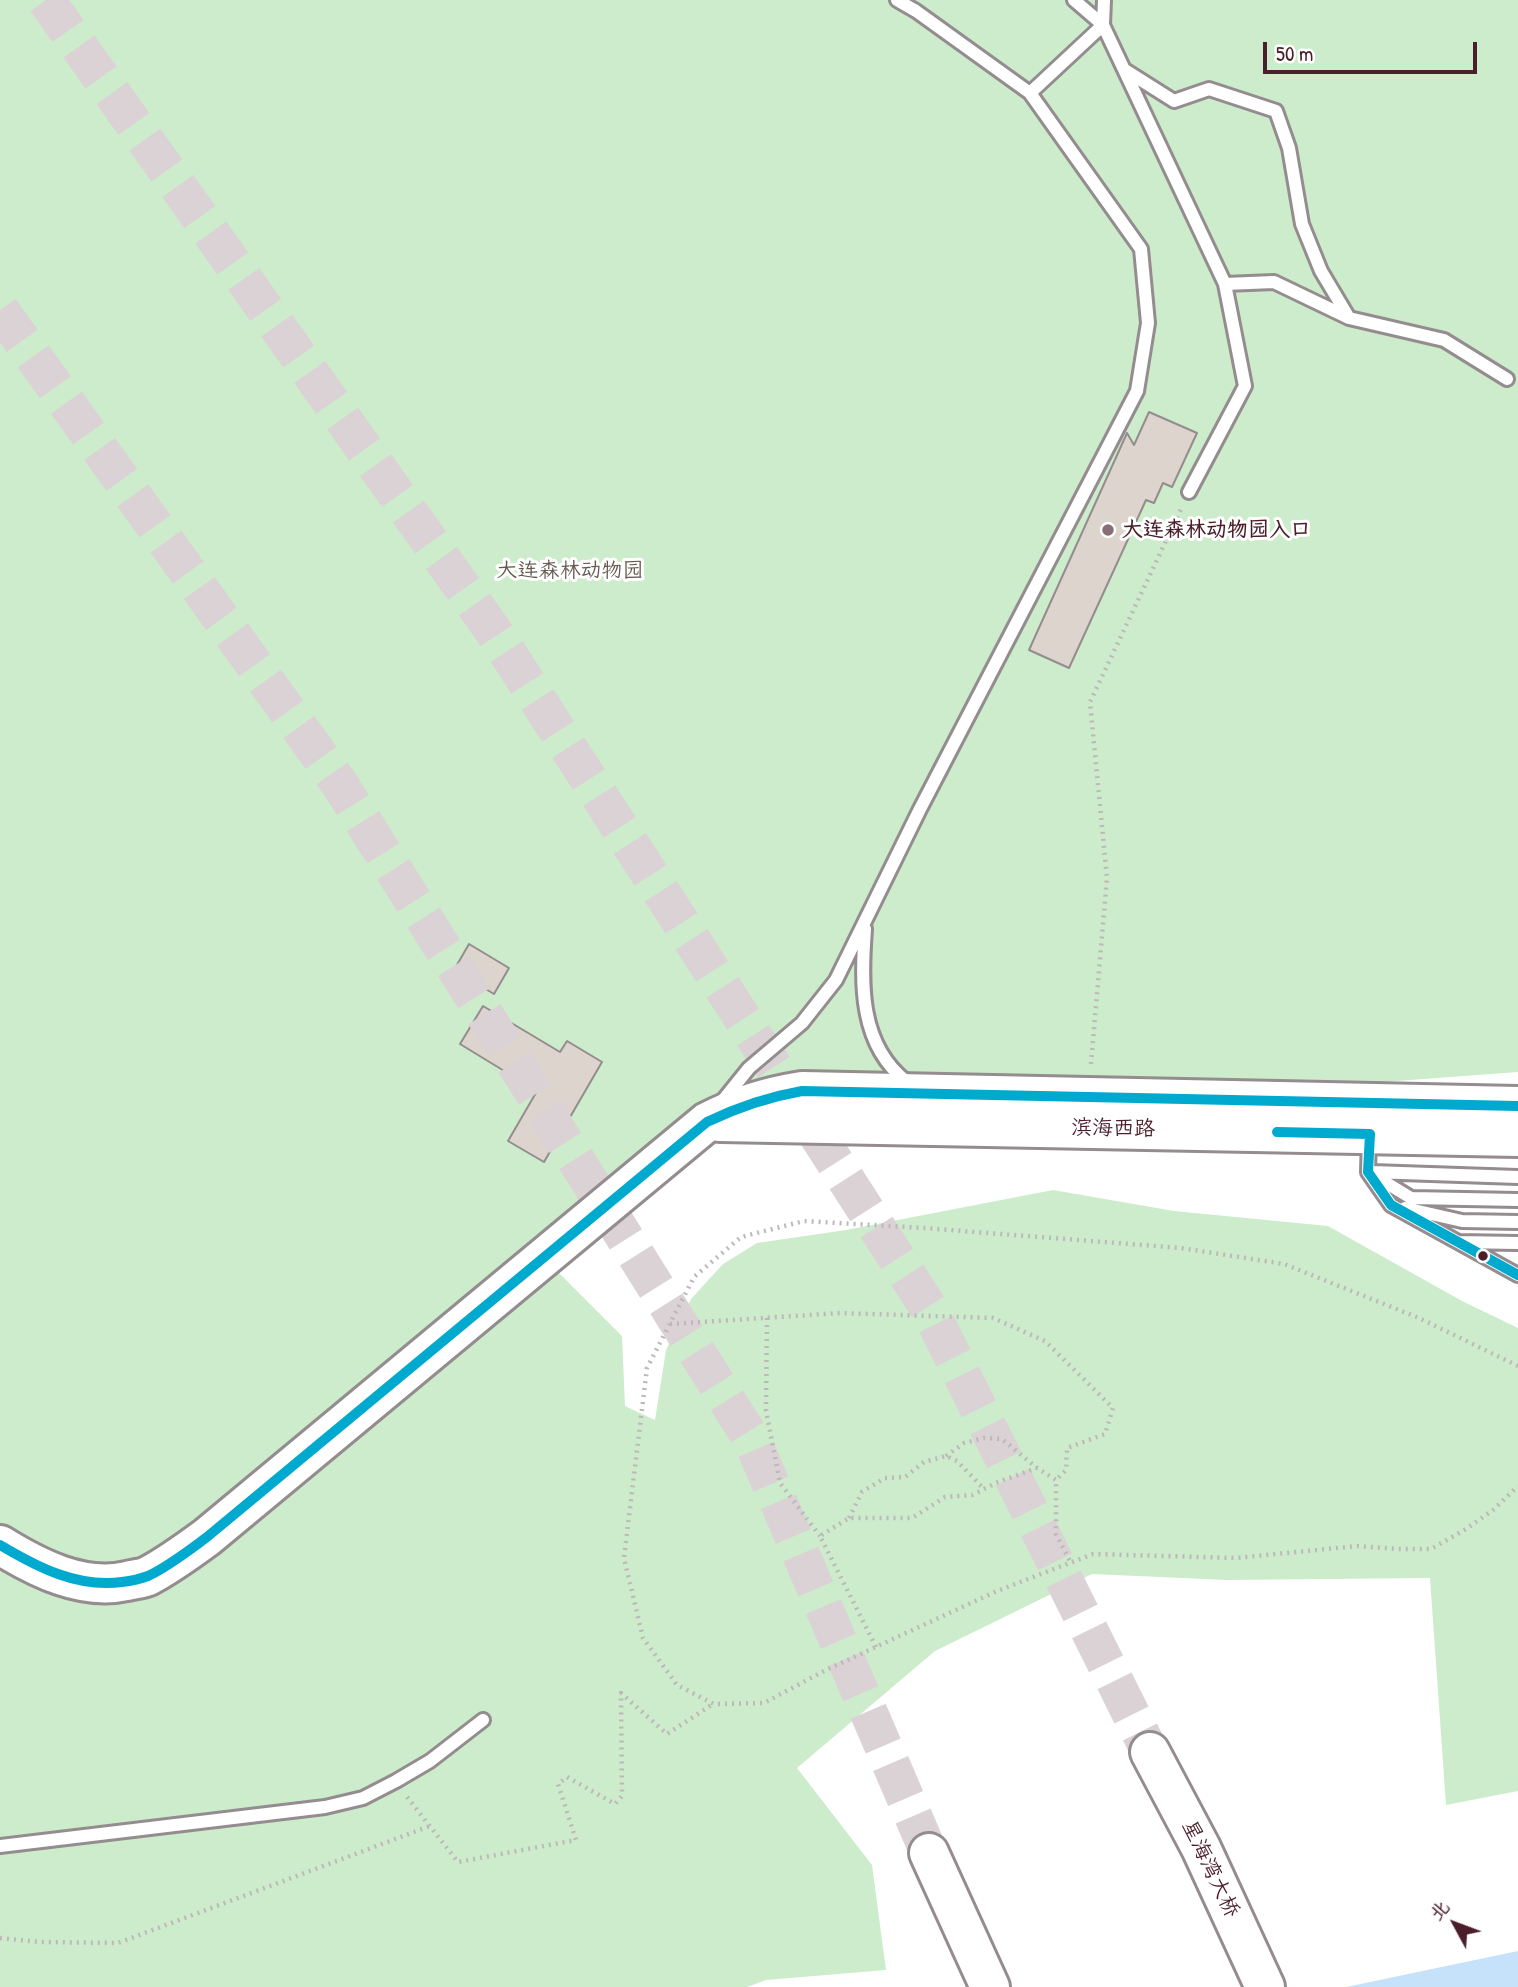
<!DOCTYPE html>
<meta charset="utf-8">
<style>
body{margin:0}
#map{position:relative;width:1518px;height:1987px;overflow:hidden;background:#fff;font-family:"Patrick Hand","LXGW WenKai TC",sans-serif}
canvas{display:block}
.north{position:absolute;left:1420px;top:1889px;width:70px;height:70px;-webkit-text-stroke:5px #fff;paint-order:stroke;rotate:311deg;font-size:19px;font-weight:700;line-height:28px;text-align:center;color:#4a1f2b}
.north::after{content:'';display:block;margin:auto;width:24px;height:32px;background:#4a1f2b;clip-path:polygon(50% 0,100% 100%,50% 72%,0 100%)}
.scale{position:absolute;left:1263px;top:42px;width:214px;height:32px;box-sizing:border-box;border:4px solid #4a1f2b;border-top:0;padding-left:9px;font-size:21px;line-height:24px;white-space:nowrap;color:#4a1f2b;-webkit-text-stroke:5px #fff;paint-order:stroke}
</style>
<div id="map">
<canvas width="1518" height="1987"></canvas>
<div class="north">北</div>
<div class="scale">50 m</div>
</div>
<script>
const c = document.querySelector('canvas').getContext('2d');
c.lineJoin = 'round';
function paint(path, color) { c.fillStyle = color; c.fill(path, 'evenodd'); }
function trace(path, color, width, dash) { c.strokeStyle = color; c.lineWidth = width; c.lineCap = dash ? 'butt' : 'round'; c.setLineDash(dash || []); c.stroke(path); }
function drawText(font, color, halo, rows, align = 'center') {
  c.font = font + ' "Patrick Hand","LXGW WenKai TC",sans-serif'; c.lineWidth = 6; c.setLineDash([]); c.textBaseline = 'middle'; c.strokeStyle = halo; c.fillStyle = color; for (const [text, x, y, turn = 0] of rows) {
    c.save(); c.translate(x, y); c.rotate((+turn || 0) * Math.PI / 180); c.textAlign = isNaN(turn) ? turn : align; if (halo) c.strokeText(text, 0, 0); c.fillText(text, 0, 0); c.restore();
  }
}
const green = new Path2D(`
 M0,0H1518V1072L666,1135L528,1242L622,1336L625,1406L655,1420L666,1350L691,1299L723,1264L757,1243L846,1230L1053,1190L1174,1211L1328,1226L1462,1301L1518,1328V1791L1446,1805L1430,1578L1227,1580L1092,1574L935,1651L797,1768L872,1865L886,1970L766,1980L747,1987H0Z`);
const water = new Path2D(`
 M1518,1951V1987H1346Z`);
const building = new Path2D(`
 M1149,412L1197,433L1172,487L1163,483L1154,503L1146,500L1069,668L1029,650L1127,433L1134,445Z
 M469,944L509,968L494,994L454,970Z
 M483,1006L560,1052L567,1041L602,1062L544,1162L508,1141L537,1091L460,1044Z`);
const highwayTunnel = new Path2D(`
 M46,0L496,635L928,1307L1150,1752
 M0,310L339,783L752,1440L929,1853`);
const path = new Path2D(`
 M1091,1064L1107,878L1090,702L1182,507
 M767,1318L766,1410L780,1483L820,1536
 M670,1324L840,1313L993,1318L1045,1341L1113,1408L1105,1434L1067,1448L1066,1470L1056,1480
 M1518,1366L1419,1318L1284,1264L1181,1248L924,1228L804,1221L741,1237L694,1277L647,1368L624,1558L643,1638L677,1685L714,1704L764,1703L826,1670L997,1591L1093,1554L1236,1558L1357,1546L1398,1549H1431L1466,1529L1493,1510L1518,1486
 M946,1456L964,1443L984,1438L1002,1439L1037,1468
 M849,1518L862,1492L885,1478L905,1477L924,1462L946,1456L957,1461L984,1489
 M876,1647L820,1536L849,1518H912L945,1497L972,1495L998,1482L1037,1468L1056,1480V1534L1071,1563
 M407,1797L458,1862L576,1840L558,1784L567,1777L615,1804L622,1796L621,1693L667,1734L713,1704
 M0,1938L39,1942L118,1943L430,1826`);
const lane = new Path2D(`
 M897,0L916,11L1030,93
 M1104,0L1103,25L1225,284L1245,386L1189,492
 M1125,70L1174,101L1209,89L1276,111L1289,148L1302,224L1321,271L1349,318
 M1225,284L1274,282L1349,318L1444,340L1507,379
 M865,929C861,984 859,1045 907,1082
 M720,1104L749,1068L802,1023L836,980L920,809L1137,391L1148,323L1141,249L1030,93L1103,25L1074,0
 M1369,1138L1368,1172L1391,1205L1518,1275
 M1372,1172L1518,1177
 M1375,1176L1411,1198L1518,1200
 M1405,1208L1462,1221L1518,1222
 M1459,1242L1518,1243
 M0,1846L325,1807L363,1798L396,1781L430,1761L483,1720`);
const highway = new Path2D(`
 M720,1122L1518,1137
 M0,1545C37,1568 82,1591 127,1581C134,1579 142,1579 148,1576C169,1565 188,1551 207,1537L707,1122C741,1105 765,1097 802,1091L1518,1106
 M1150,1752L1201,1848L1265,1987
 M929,1853L990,1987`);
const bus1 = new Path2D(`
 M1277,1132L1370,1134L1368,1172L1391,1205L1518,1275
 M0,1545C37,1567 77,1588 122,1582C130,1581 140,1579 148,1576C169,1566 188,1551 207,1537L707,1122C738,1107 768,1097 802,1091L1518,1106`);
const markers = [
 [1108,530,7,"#896d75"],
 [1483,1256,6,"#4a1f2b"]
];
const poiNames = [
 ["大连森林动物园入口",1122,530]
];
const parkNames = [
 ["大连森林动物园",570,571]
];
const streetNames = [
 ["滨海西路",1113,1129,1],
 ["星海湾大桥",1210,1869,64]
];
paint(green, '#cdeccb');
paint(water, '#c6e2fa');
paint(building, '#dcd4cd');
trace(building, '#948c8e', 2);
trace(highwayTunnel, '#dbd2d5', 38, [38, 19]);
trace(lane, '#948c8e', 18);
trace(highway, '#948c8e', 44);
trace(path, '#bdb8b9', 4.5, [2, 5]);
trace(lane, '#fff', 12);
trace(highway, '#fff', 38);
trace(bus1, '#00a9ce', 10);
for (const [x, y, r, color] of markers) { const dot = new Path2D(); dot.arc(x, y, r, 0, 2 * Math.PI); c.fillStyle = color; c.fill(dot); trace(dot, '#fff', 2.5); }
drawText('bold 21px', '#4a1f2b', '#fff', poiNames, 'left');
drawText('21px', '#65584e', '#fff', parkNames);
drawText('21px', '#4a1f2b', '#fff', streetNames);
</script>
